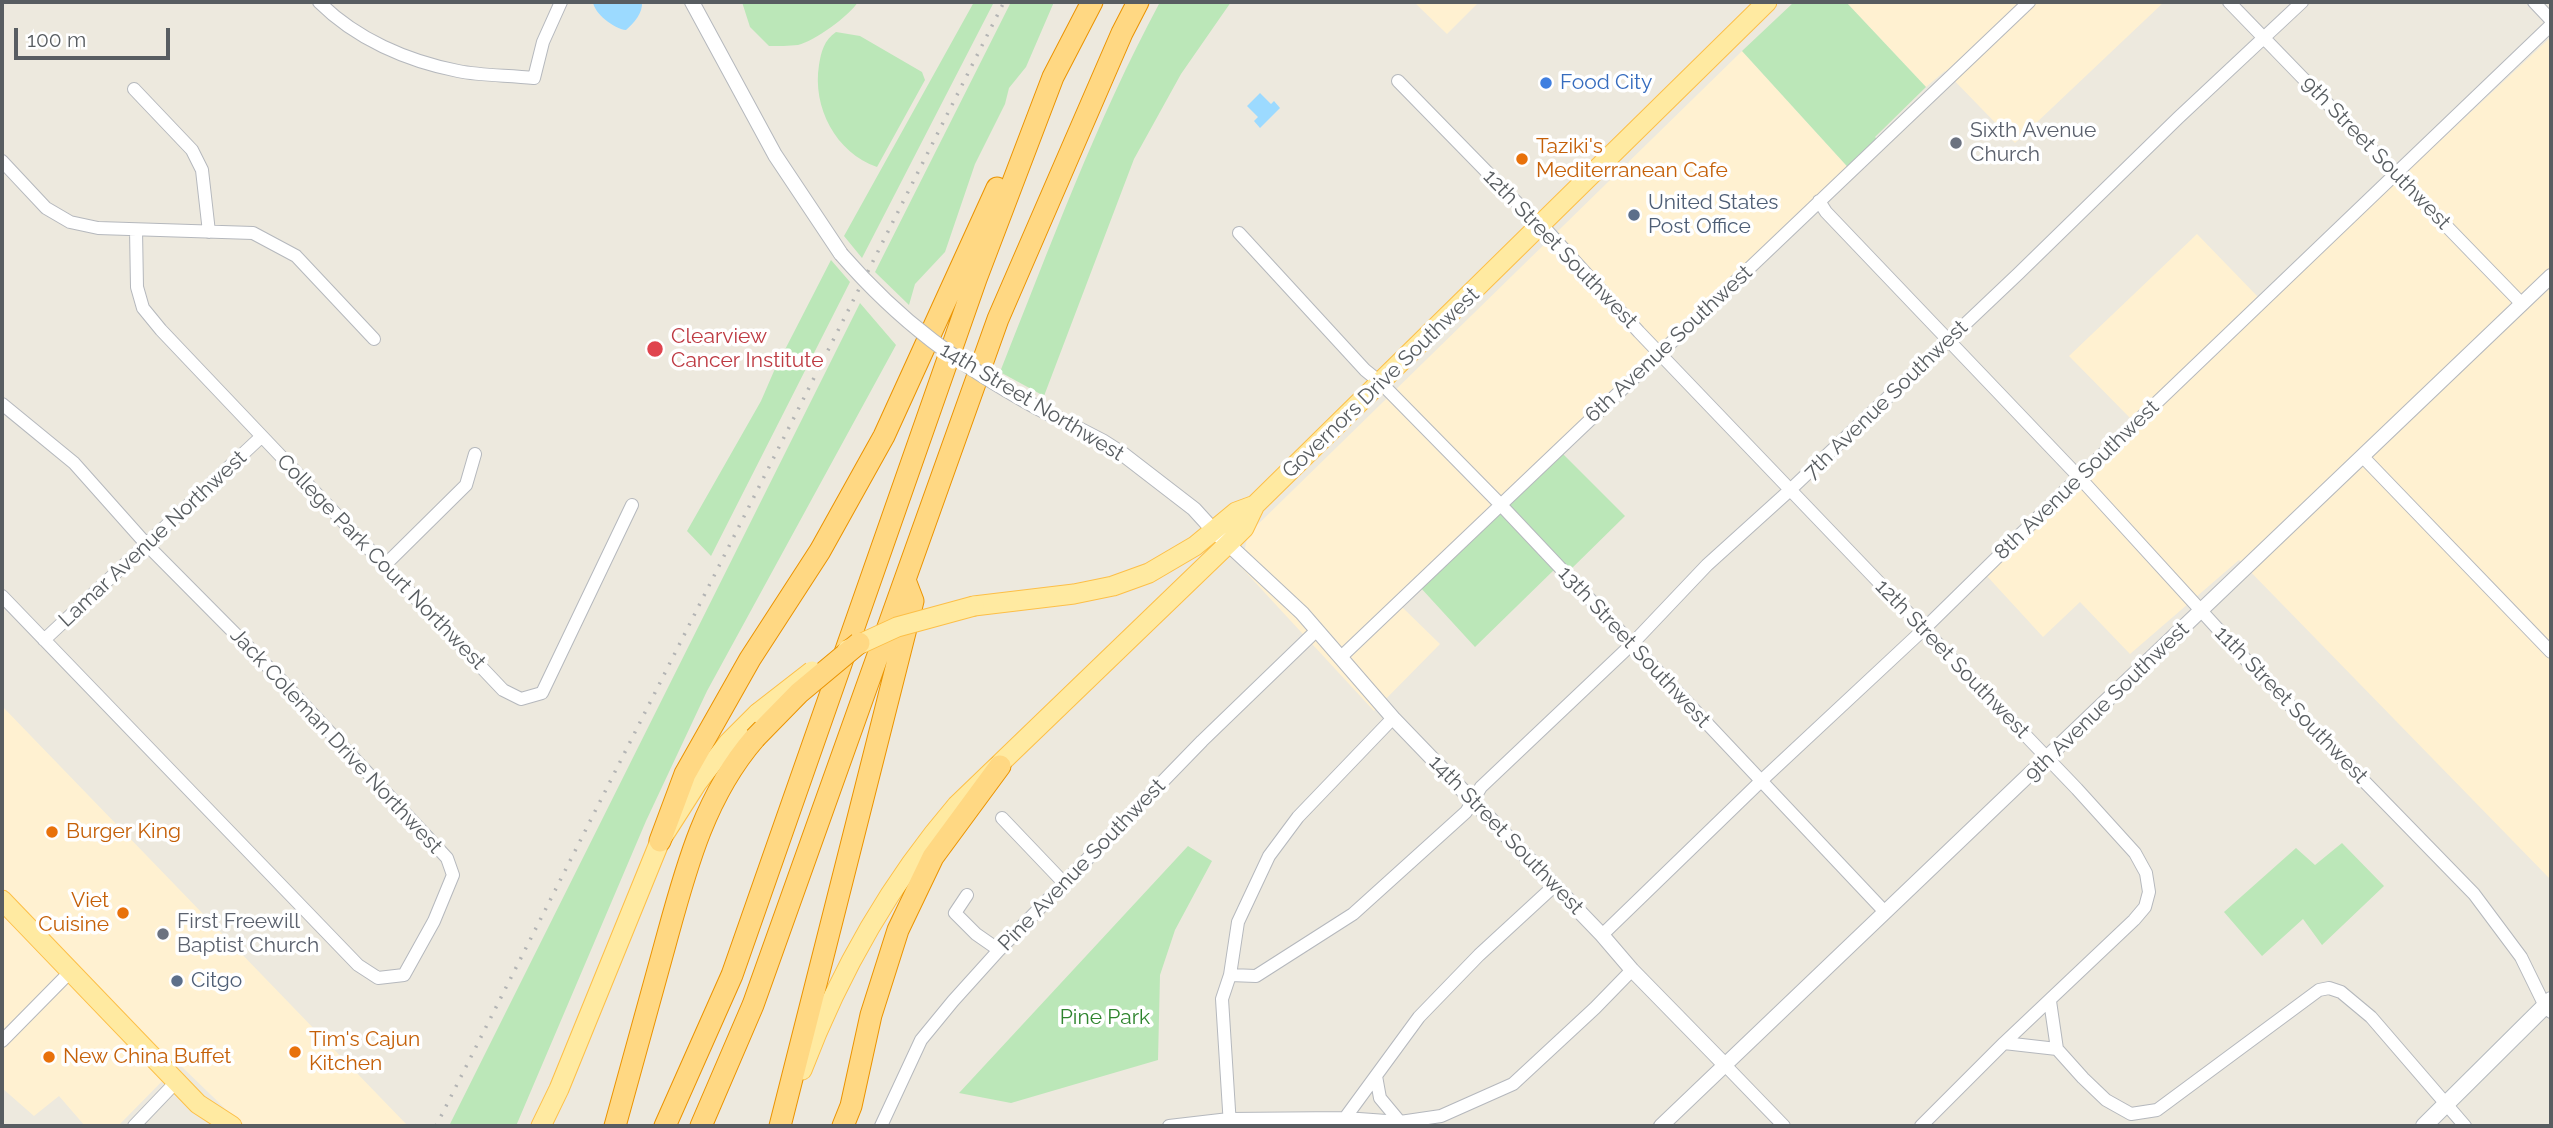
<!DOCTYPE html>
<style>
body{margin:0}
#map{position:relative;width:2553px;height:1128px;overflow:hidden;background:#ede9de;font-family:Raleway,sans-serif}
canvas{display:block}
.frame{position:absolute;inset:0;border:4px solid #585d61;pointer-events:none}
.scale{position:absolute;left:14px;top:28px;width:156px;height:32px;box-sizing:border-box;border:4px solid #585d61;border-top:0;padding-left:9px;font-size:21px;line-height:24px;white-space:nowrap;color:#585d61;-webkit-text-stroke:5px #fff;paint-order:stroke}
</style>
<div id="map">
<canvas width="2553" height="1128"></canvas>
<div class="frame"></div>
<div class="scale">100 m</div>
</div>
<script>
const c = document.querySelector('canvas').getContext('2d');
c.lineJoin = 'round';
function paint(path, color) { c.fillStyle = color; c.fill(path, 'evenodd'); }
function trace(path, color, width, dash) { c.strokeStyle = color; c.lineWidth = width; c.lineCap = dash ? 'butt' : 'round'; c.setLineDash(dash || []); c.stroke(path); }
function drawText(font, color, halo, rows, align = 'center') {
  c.font = font + ' Raleway,sans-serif'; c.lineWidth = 7; c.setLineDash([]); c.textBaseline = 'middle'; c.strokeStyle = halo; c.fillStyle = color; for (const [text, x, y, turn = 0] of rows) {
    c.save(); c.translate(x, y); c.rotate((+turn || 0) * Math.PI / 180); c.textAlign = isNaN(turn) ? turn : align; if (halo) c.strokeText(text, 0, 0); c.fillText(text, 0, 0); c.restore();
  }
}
const commercial = new Path2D(`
 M1414,2H1479L1447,34Z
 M1846,2H2164L2015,143L1945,71L1926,87Z
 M2551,37V880L2239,560L2130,654L2080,602L2043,637L1986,575L2264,306Z
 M1742,51L1855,175L1402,607L1440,644L1374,711L1241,567L1248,534Z
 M2197,234L2259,298L2131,419L2069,356Z
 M2,706L408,1126H243L179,1064L118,1126H85L59,1096L34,1116L2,1088Z`);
const green = new Path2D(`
 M742,2H858C849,16 815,41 798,45C789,46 778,46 769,46L750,27Z
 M974,2H994L862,258L844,236Z
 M1011,2H1054L1026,67L1009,88L1005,104L975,164L945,252L915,284L909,305L875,272Z
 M1160,2H1231L1181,74L1134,159L1044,396L1000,372C1050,247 1096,121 1160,2Z
 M1794,2H1846L1926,87L1875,137L1885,147L1855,175L1742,51Z
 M836,32L860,36L922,72L925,80L877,167C836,153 812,107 819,65C821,52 824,40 836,32Z
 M831,260L850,282L711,556L687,531L761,401L774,371Z
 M860,303L896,345L707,691L646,821L516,1126H449Z
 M1562,453L1625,516L1565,575L1557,567L1475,647L1420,587Z
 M2342,843L2384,886L2322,945L2303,919L2262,956L2224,912L2296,848L2315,865Z
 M1188,846L1212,861L1175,930L1160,975L1158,1060L1011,1103L959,1093Z`);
const water = new Path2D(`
 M593,2H642C643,13 634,23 626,30C614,29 594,13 593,2Z
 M1260,93L1271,104L1274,101L1280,108L1260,128L1254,121L1258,117L1247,106Z`);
const minor = new Path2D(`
 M319,2C356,39 407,61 458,71C482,76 509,75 534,78L543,42L561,2
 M2229,2L2522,304
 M2534,2L2551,20
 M1398,81L1529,215L1542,225L1639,332L2077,789L2135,853L2146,873L2149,892L2145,907L2134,920L2004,1043L1921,1126
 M134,89L192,150L202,170L209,232
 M2,161L46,208L70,222L98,228L253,233L296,256L374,339
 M1819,201L1826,212L2079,477L2248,662L2474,894L2521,957L2545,1006L2551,1012
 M136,230L137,287L143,308L161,330L503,690L521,699L542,693L632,505
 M1239,233L1365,370L1381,383L1500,504L1885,912
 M2,404L74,463L147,545L281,680L447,858L453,875L434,921L404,975L378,978L358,965L2,596
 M2363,457L2551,652
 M385,565L466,485L475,454
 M44,640L261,437
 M1341,657L2029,2
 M1002,818L1064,883
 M967,895L955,913L976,934L999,950
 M1602,935L1761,781L1924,629L2079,477L2551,25
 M1230,975L1256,976L1353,914L1466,812L1481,787L1632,644L1707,565L1790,490L2018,274L2178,118L2302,2
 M2050,1001L2057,1049L2083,1078L2106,1100L2131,1114L2157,1110L2319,990L2329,988L2341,992L2371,1017L2465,1126
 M2,1041L71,971
 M2004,1043L2057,1049
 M1725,1065L1784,1126
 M1376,1076L1380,1098L1400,1122
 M1345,1118L1419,1017L1479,955L1554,886
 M134,1126L177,1081
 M881,1126L921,1040L953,1001L999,950L1202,741L1317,630
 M1169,1126L1229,1119L1345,1118L1400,1122L1441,1116L1513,1084L1595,1008L1632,970
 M1230,1126L1222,999L1230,975L1238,922L1269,856L1298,817L1393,718`);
const tertiary = new Path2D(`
 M692,2L775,155L841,254
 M1038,408L1102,441L1124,455L1194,509L1214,531L1302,613L1393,718L1602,935L1632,970L1725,1065
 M1661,1126L2551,276`);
const secondary = new Path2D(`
 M2424,1126L2551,1000`);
const primary = new Path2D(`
 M974,606L1074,594L1113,586L1149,573L1195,546L1236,512L1255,505
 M2,900L198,1104L232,1126
 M802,1070C839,973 889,884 957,805L1229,543L1244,528L1255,505L1767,2
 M541,1126L559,1089L660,841L697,783L728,743L758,713`);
const motorway = new Path2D(`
 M660,841L685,774L750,659L820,551L884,436L997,188
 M615,1126C631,1068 647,1010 663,952C684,876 702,799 755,738
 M665,1126L732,975L976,279L1053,77L1092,2
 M701,1126L753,1005L998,319L1122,33L1138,2
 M780,1126L913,601L905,580
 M843,1126L851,1106L871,1015L898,930L933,857L1000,766`);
const rail = new Path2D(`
 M436,1126L1004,2`);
const tertiaryBridge = new Path2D(`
 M841,254C902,324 957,363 1038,408`);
const primaryBridge = new Path2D(`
 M847,650L897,627L974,606
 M758,713L812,671`);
const motorwayBridge = new Path2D(`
 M755,738L799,693L859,643`);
const markers = [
 [1546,83,7,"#3f7fe0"],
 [1956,143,7,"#6b7280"],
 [1522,159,7,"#e8710a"],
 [1634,215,7,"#5c6f8a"],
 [655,349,9,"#e0444e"],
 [52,832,7,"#e8710a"],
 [123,913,7,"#e8710a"],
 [163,934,7,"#6b7280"],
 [177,981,7,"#5c6f8a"],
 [295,1052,7,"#e8710a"],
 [49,1057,7,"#e8710a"]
];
const shopNames = [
 ["Food City",1560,83]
];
const worshipNames = [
 ["Sixth Avenue",1970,131],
 ["Church",1970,155],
 ["First Freewill",177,922],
 ["Baptist Church",177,946]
];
const foodNames = [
 ["Taziki's",1536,147],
 ["Mediterranean Cafe",1536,171],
 ["Burger King",66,832],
 ["Viet",109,901,"right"],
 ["Cuisine",109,925,"right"],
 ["Tim's Cajun",309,1040],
 ["Kitchen",309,1064],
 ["New China Buffet",63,1057]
];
const streetNames = [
 ["9th Street Southwest",2376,153,46],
 ["12th Street Southwest",1560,249,46],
 ["6th Avenue Southwest",1669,344,-43],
 ["Governors Drive Southwest",1381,383,-44],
 ["7th Avenue Southwest",1886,400,-44],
 ["14th Street Northwest",1032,402,31],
 ["8th Avenue Southwest",2077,480,-44],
 ["Lamar Avenue Northwest",153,539,-43],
 ["College Park Court Northwest",381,562,46],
 ["13th Street Southwest",1634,647,47],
 ["12th Street Southwest",1952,659,46],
 ["9th Avenue Southwest",2107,702,-44],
 ["11th Street Southwest",2291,705,46],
 ["Jack Coleman Drive Northwest",336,741,47],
 ["14th Street Southwest",1506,835,46],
 ["Pine Avenue Southwest",1082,865,-46]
];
const serviceNames = [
 ["United States",1648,203],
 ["Post Office",1648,227],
 ["Citgo",191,981]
];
const healthNames = [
 ["Clearview",671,337],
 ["Cancer Institute",671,361]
];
const parkNames = [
 ["Pine Park",1105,1018]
];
paint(commercial, '#fff1d1');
paint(green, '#bbe7b8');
paint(water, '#9cdaff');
trace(minor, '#b5b8bd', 14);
trace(tertiary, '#b5b8bd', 16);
trace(secondary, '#b5babf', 18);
trace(primary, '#fdbf47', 21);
trace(motorway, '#eb9300', 23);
trace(minor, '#fff', 12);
trace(tertiary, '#fff', 14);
trace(secondary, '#fff', 16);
trace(primary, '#ffeaa1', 19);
trace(motorway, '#ffd883', 21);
trace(rail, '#b3b4b4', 3.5, [2, 9]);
trace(tertiaryBridge, '#b5b8bd', 16, []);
trace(primaryBridge, '#fdbf47', 21, []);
trace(motorwayBridge, '#eb9300', 23, []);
trace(tertiaryBridge, '#fff', 14);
trace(primaryBridge, '#ffeaa1', 19);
trace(motorwayBridge, '#ffd883', 21);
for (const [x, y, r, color] of markers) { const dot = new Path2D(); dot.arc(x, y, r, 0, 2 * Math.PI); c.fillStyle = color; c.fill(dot); trace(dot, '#fff', 2.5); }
drawText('21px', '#366cbe', '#fff', shopNames, 'left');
drawText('21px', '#5b616d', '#fff', worshipNames, 'left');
drawText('21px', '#c56008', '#fff', foodNames, 'left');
drawText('21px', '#585d61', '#fff', streetNames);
drawText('21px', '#4e5e75', '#fff', serviceNames, 'left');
drawText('21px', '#be3a42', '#fff', healthNames, 'left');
drawText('21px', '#2e842d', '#fff', parkNames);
</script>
